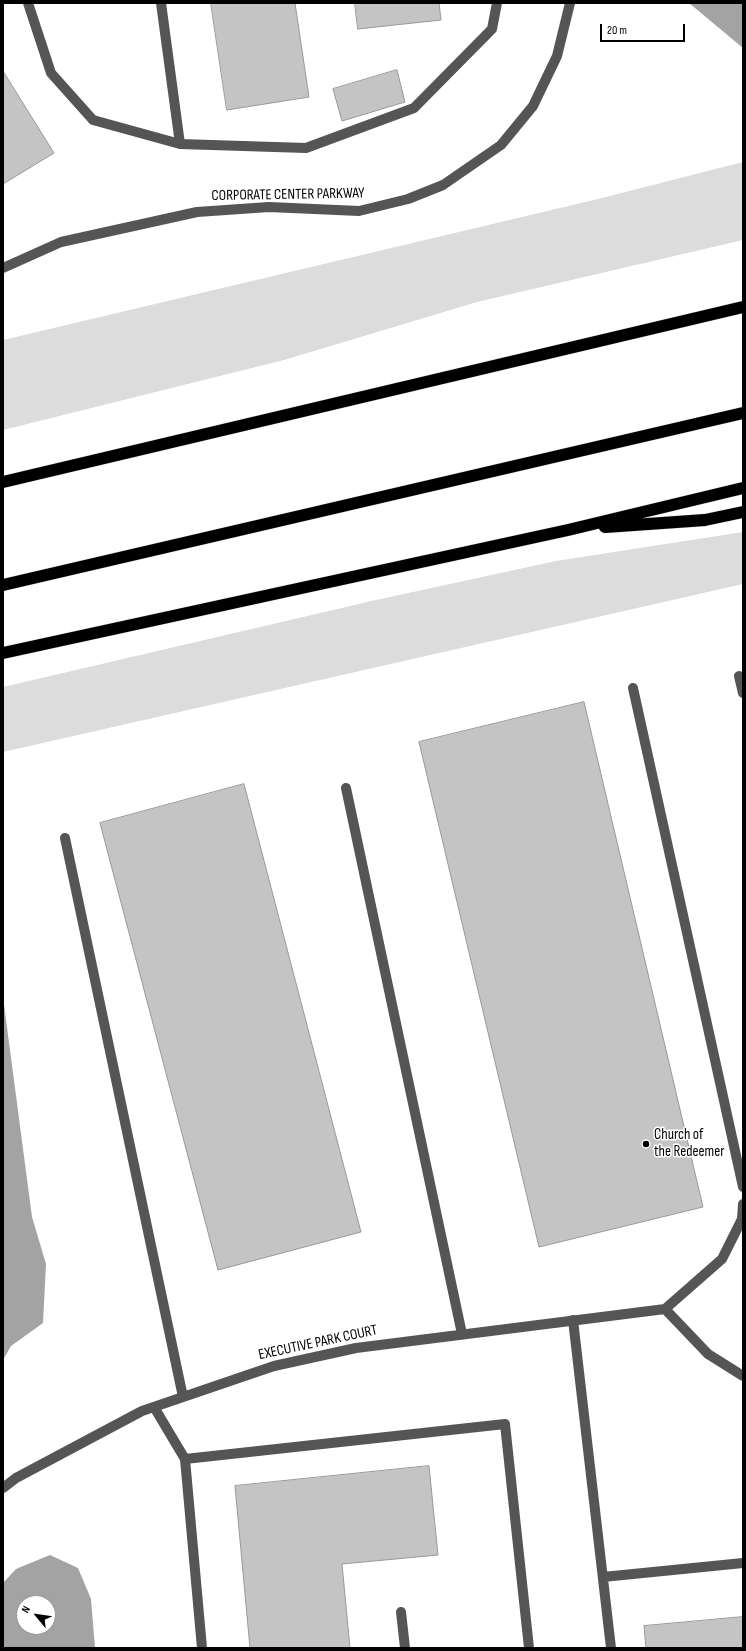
<!DOCTYPE html>
<style>
body{margin:0}
#map{position:relative;width:746px;height:1651px;overflow:hidden;background:#fff;font-family:"Sofia Sans Condensed",sans-serif}
canvas{display:block}
.frame{position:absolute;inset:0;border:4px solid #000;pointer-events:none}
.north{position:absolute;left:16px;top:1595px;width:40px;height:40px;box-sizing:border-box;background:#fff;border:1px solid #999;border-radius:50%;rotate:299deg;font-size:11px;font-weight:700;line-height:16px;text-align:center;color:#000}
.north::after{content:'';display:block;margin:auto;width:14px;height:18px;background:#000;clip-path:polygon(50% 0,100% 100%,50% 72%,0 100%)}
.scale{position:absolute;left:600px;top:24px;width:85px;height:18px;box-sizing:border-box;border:2px solid #000;border-top:0;padding-left:5px;font-size:12px;line-height:14px;white-space:nowrap;color:#000;-webkit-text-stroke:3px #fff;paint-order:stroke}
</style>
<div id="map">
<canvas width="746" height="1651"></canvas>
<div class="frame"></div>
<div class="north">N</div>
<div class="scale">20 m</div>
</div>
<script>
const c = document.querySelector('canvas').getContext('2d');
c.lineJoin = 'round';
function paint(path, color) { c.fillStyle = color; c.fill(path, 'evenodd'); }
function trace(path, color, width, dash) { c.strokeStyle = color; c.lineWidth = width; c.lineCap = dash ? 'butt' : 'round'; c.setLineDash(dash || []); c.stroke(path); }
function drawText(font, color, halo, rows, align = 'center') {
  c.font = font + ' "Sofia Sans Condensed",sans-serif'; c.lineWidth = 3; c.setLineDash([]); c.textBaseline = 'middle'; c.strokeStyle = halo; c.fillStyle = color; for (const [text, x, y, turn = 0] of rows) {
    c.save(); c.translate(x, y); c.rotate((+turn || 0) * Math.PI / 180); c.textAlign = isNaN(turn) ? turn : align; if (halo) c.strokeText(text, 0, 0); c.fillText(text, 0, 0); c.restore();
  }
}
const green = new Path2D(`
 M743,162V240L477,302L284,360L3,430V340L598,199Z
 M743,532V584L3,752V687L376,600L556,561Z`);
const water = new Path2D(`
 M689,3H743V48Z
 M3,997L32,1217L46,1264L43,1323L11,1346L3,1360Z
 M50,1555L78,1568L91,1599L95,1648H3V1583L16,1569ZM24,1603H48V1627H24Z`);
const building = new Path2D(`
 M211,3H295L309,97L227,110Z
 M355,3H439L441,20L358,29Z
 M397,70L405,102L342,121L333,89Z
 M3,71L54,153L3,184Z
 M584,702L703,1207L539,1247L419,742Z
 M244,784L361,1232L218,1270L100,823Z
 M429,1466L438,1555L342,1564L350,1648H250L235,1486Z
 M743,1617V1648H646L644,1626Z`);
const minor = new Path2D(`
 M28,3L51,73L93,120L180,144L306,148L414,108L492,29L497,3
 M161,3L180,144
 M3,268L61,242L197,212L269,207L359,211L408,199L443,185L501,145L533,106L557,56L570,3
 M739,676L743,693
 M633,688L743,1187
 M346,788L462,1334
 M65,838L183,1397
 M665,1309L722,1259L742,1219L743,1204
 M665,1309L708,1354L743,1376
 M573,1320L611,1648
 M154,1407L185,1459L202,1648
 M185,1459L505,1424L529,1648
 M3,1488L16,1478L142,1411L274,1366L356,1348L665,1309
 M603,1577L743,1563
 M401,1612L405,1648`);
const highway = new Path2D(`
 M3,482L743,307
 M605,527L705,520L743,512
 M3,585L743,413
 M3,653L568,530L743,488`);
const markers = [
 [646,1144,4,"#000"]
];
const streetNames = [
 ["CORPORATE CENTER PARKWAY",288,195,-1],
 ["EXECUTIVE PARK COURT",318,1343,-12]
];
const poiNames = [
 ["Church of",654,1135],
 ["the Redeemer",654,1152]
];
paint(green, '#dcdcdc');
paint(water, '#a3a3a3');
paint(building, '#c4c4c4');
trace(building, '#999', 1);
trace(highway, '#dbdbdb', 13);
trace(minor, '#555', 10);
trace(highway, '#000', 12);
for (const [x, y, r, color] of markers) { const dot = new Path2D(); dot.arc(x, y, r, 0, 2 * Math.PI); c.fillStyle = color; c.fill(dot); trace(dot, '#fff', 1.5); }
drawText('15px', '#000', '#fff', streetNames);
drawText('15px', '#000', '#fff', poiNames, 'left');
</script>
